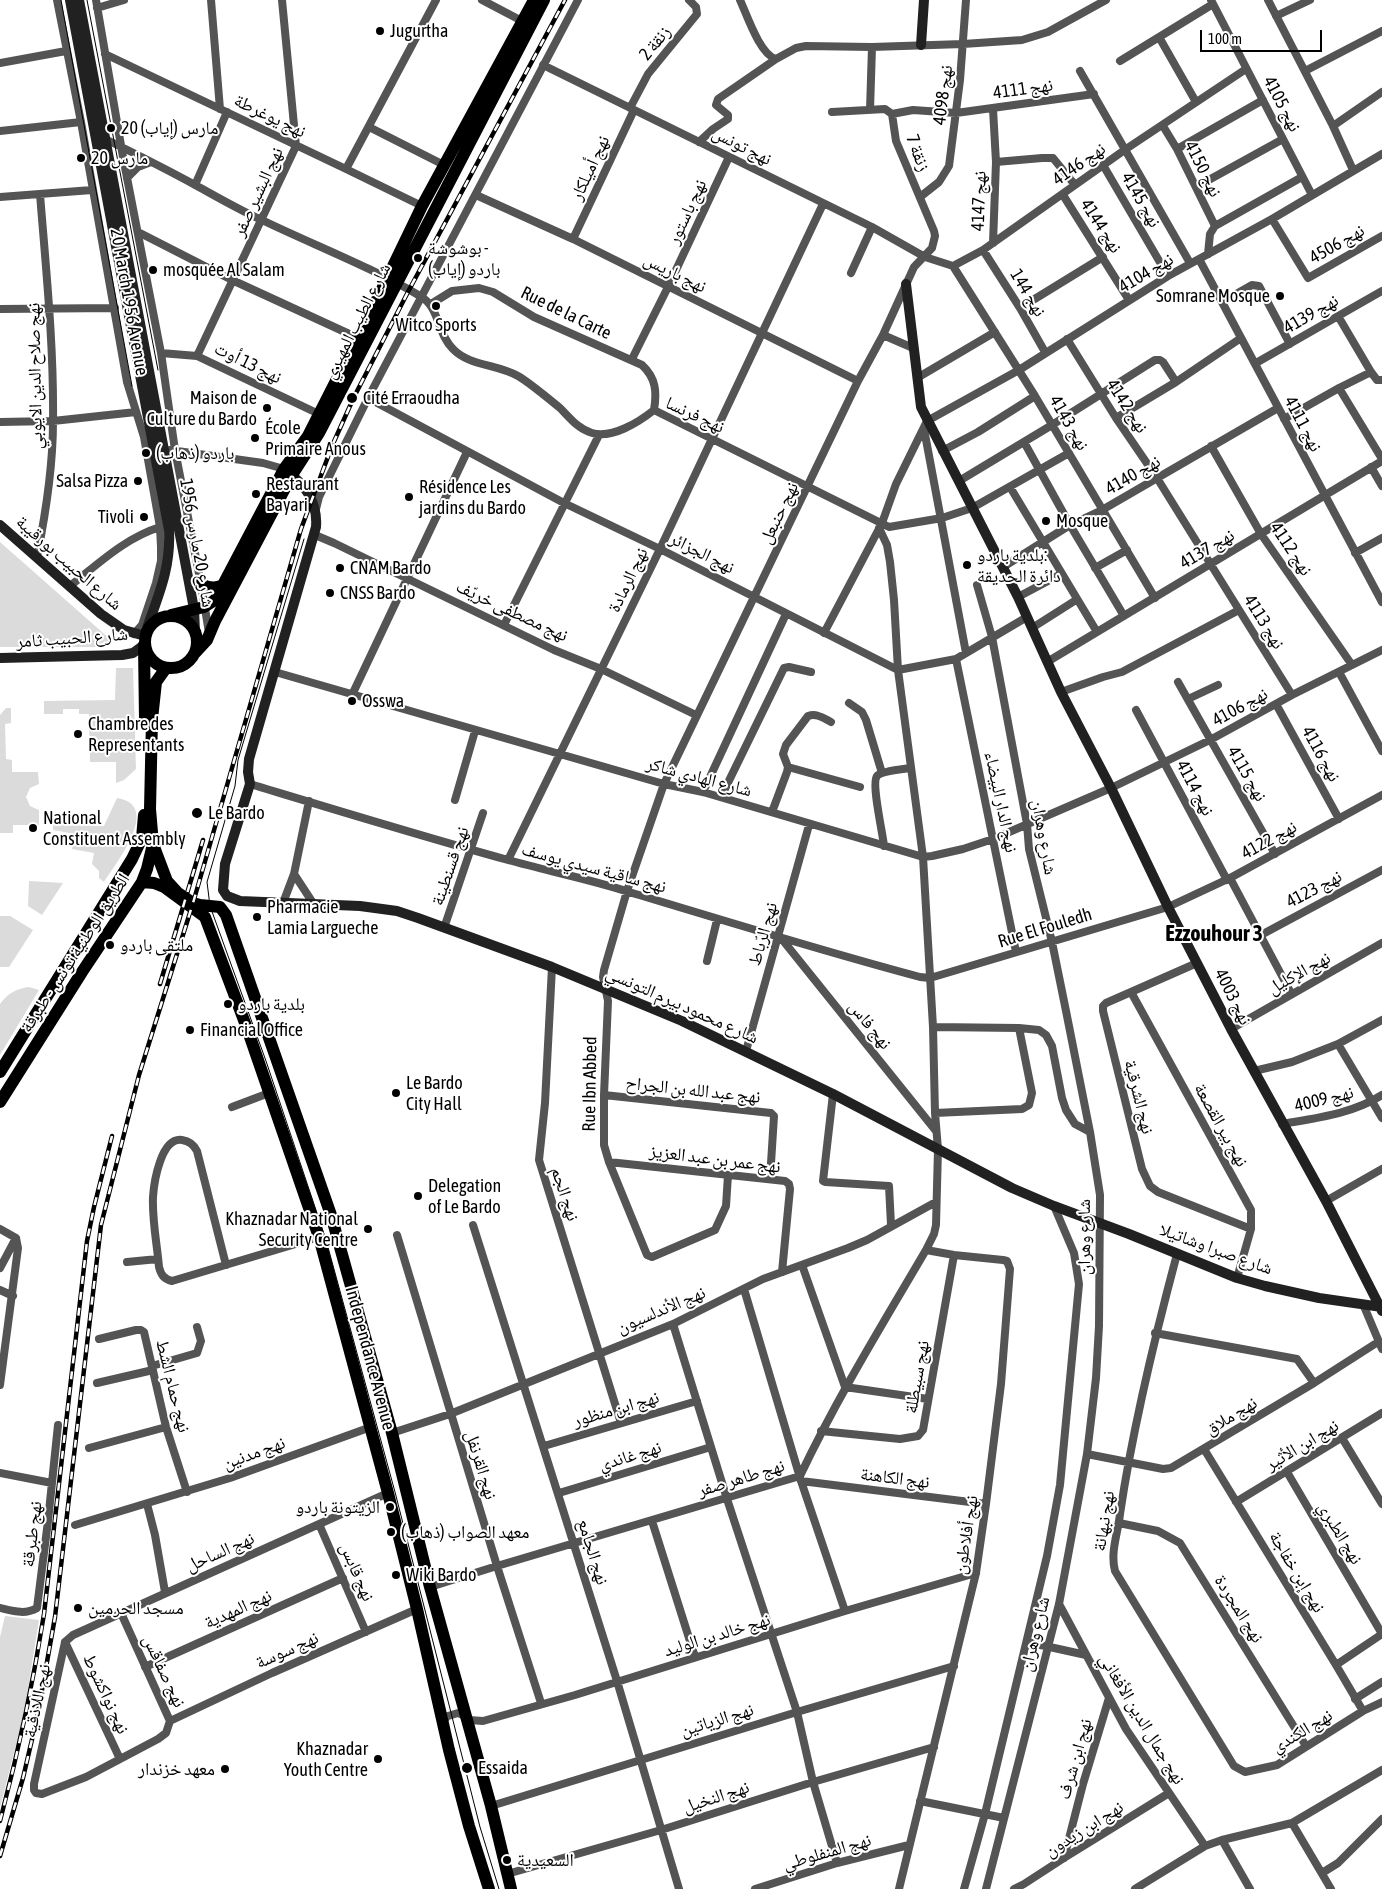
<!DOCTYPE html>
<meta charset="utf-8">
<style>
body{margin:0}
#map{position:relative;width:1382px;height:1889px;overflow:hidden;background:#fff;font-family:"Asap Condensed",sans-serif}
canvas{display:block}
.scale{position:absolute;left:1200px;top:30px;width:122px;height:22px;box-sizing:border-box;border:2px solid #000;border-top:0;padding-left:6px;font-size:15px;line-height:18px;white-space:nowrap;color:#000;-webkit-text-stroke:4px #fff;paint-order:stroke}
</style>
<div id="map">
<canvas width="1382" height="1889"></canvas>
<div class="scale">100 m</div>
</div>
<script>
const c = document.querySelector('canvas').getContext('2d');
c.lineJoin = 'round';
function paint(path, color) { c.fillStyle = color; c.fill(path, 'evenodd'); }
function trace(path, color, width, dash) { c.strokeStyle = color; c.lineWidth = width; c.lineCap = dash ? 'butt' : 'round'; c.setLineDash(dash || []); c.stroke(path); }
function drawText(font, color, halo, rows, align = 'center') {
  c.font = font + ' "Asap Condensed","Noto Naskh Arabic",sans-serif'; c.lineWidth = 4; c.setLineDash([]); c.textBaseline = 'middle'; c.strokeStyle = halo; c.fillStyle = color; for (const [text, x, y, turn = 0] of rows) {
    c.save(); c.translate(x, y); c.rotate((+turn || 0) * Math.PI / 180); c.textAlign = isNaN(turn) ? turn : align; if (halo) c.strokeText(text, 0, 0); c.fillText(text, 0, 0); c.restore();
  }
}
const green = new Path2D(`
 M0,542L111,640L109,647H0Z
 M116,668H133L136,769L124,780L116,783V762H90L89,714H79V709H63V714H44V701L115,700Z
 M6,708H11V723L5,724L6,759L12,760V772H38L39,784L30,788L26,797L30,806L39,810V825H13V833H0V715Z
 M117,798C162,805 117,862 104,882L99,878V871L92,864L94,853L72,849L75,834L53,830V825L104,826Z
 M29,881L63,883L42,915L28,906Z
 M0,916H10L33,930L9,967H0Z
 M29,987L39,990L0,1055V1004C8,993 16,989 29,987Z
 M5,1616L39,1620L24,1713L0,1808V1637Z`);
const street = new Path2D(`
 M57,0L81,122L127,382L144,437L160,527L161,547V561L156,583L142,625L134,634
 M96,0L123,157L161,353L175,450L201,584L209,633
 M211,0L220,109
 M482,0L522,21
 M740,0C747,15 760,55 776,59L796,48L806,46L872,47L963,44L1022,40L1048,32L1106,0
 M1211,0L1312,195
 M1268,0L1333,126L1353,170
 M97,8L124,0
 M1276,16L1310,0
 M1159,37L1196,102
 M105,54L346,169L422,206
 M1120,61L1213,4
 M0,63L66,51
 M543,65L872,227L925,257L953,266L983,250L1126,149L1246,69
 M1080,71L1190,263
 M1305,71L1382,31
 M630,108L648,74L697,14L696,7L689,0
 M993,109L996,162
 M870,110L872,47
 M892,114L913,110L956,113L1094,94
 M1163,126L1177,149L1215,226
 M1333,126L1382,92
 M369,127L444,165
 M0,131L81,122
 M103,138C134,153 166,169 197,186C219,198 241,211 264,221C316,246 371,267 420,296C440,307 437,334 453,349C469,366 497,364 518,376C530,383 549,399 560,408C570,418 578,429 592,433C612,439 639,422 654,410
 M699,142L713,129L728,119V115L716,105L718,99L776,59
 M1177,149L1263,100
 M1103,165L1168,276
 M346,169L436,0
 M127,178L138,167L151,162
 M195,185L227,112
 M1196,187L1283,139
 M476,195L573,239L858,381
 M1063,195L1129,300
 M0,197L92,190
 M920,197L939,182L949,166L960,80L966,0
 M1272,219L1308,278L1382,236
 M138,232L232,280L358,338
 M573,239L634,110
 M993,243L996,162L1042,158H1053L1075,185
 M983,250L1020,308L1045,352
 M1208,254L1210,234L1215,226L1302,177
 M1199,259L1382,602
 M953,266L1035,396L1155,598
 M851,273L872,227
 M1222,302L1252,285L1259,286L1290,344
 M431,304L452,291L479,288L493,292L534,317L642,365C656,378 657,392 654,410
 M1020,308L1103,257
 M0,309L115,308
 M1338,316L1371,372
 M883,335L913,348
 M1067,339L1116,418L1157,478L1292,695
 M161,353L197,356L319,414
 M197,356L296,146L282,0
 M632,359L668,287L729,157
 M1256,363L1382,291
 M917,378L995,332
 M1339,388L1382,459
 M368,398L564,503L660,549L894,668L898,670L956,659L1027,617
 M654,410L889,527L942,518L972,508L1069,453
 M1116,418L1176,382L1241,338
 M1284,419L1339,388L1371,372L1377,380H1382
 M0,422L53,421L136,412
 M924,429L966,653
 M1024,442L1070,525L1124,616
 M1211,446L1261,534L1352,665
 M170,450L263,463L284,469
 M942,451L978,432L1035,396
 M1371,467L1382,486
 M959,481L1052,425L1155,360H1160L1163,362L1176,382
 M1010,487L1097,632
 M316,509L319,497L368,398L578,0
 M315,535L334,543L554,650L601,669L696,715
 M1355,553L1382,538
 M37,557C46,512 53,467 53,422C54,346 46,270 40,194
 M1003,567L1070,525L1102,510L1278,408
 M1095,568L1127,550
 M977,585L992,637L1027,824L1029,849L1052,942L1066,1011L1090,1132L1100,1195L1099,1326L1096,1378L1087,1454L1059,1604L986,1889
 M70,586C98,564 125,538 160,527
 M1018,597L1061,574
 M504,625L599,435
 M1032,628L1076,600
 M824,633L882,523L896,484L927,421L1019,370L1168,276L1272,219L1382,154
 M956,659L1016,952
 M1047,662L1382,461
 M275,672L664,784L703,792L913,854L923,857L932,856L963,849L993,839L1111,788L1210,740L1292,695L1382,650
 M1339,672L1382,751
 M1178,682L1275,854
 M1061,692L1103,677L1122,672L1239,610
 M352,695L467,452
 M1188,699L1218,685
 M849,703L862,712L866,720L882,773
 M1276,704L1339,819
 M1136,710L1227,880
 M788,767L860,787
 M250,784C336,810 421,836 508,860C548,871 589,879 629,892C726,921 822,951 920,977L930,978L1168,907L1230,878L1382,795
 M703,792L786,614
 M721,797L784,668L789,667L811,672
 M455,800L475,731
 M772,812L787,772L788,767L783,754L786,745L808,716C817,713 823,718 831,722
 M884,846C883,834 871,783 877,776C881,771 904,769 911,768
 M508,860L660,549L823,204
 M294,874L313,903
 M1230,878L1291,993
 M283,903L294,874L309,801
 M444,928L483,813
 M1261,935L1382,870
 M781,938L936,1131
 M707,961L717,920
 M1197,963L1106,1003L1103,1006V1011L1142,1169L1150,1186L1158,1192L1251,1229
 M552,967L545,1103L539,1160L621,1423
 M1131,992L1251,1210V1229L1237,1278
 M1382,1020L1338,1044L1382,1118
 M933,1027L1019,1028L1032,1093L1029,1105L1022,1109L935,1113
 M1019,1028L1039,1030L1046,1035L1052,1046L1062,1098L1066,1110L1075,1124L1090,1132
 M1231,1029L1382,943
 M746,1051L809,825
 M1254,1071L1292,1062L1338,1044
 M833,1094L823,1181L825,1182L889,1186L891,1225
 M604,1095L771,1113L774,1116L770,1179
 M232,1107L269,1093
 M1282,1124C1317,1118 1352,1114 1382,1095
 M609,1162L785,1181L789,1184L790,1189L782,1272
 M728,1175L726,1206L715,1230L652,1257L647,1255L609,1162L604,1145V1095L608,1001L603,977L604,970L627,891L664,784L858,381L883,335L914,267L932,248L935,236L934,231L896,141L892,114L885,109L832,112
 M1326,1201L1382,1169
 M473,1225L617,1681L679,1889
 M0,1229L16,1238L18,1248L0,1385
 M397,1235L497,1566L541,1703
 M1177,1254C1154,1340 1133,1426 1120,1514C1118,1533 1110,1552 1115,1571L1234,1766L1245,1772L1277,1765L1363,1711L1382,1702
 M127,1262L158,1259
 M226,1265L197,1151C194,1145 189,1141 182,1140C161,1137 154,1182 153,1197C152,1220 157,1244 159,1267C161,1275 164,1279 172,1281L319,1237
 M802,1265L845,1387L928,1399
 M0,1268L16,1238
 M744,1289L801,1481L845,1611
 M0,1290L13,1296
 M1363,1304L1382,1349
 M673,1324L727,1499L797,1712L813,1782L837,1863
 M1155,1333L1297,1359L1314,1383
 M99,1339L136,1330H141L144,1332L166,1427L187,1492
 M152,1366L197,1353L201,1341L197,1327
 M97,1383L153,1370
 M821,1431L900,1439L918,1436L923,1430L954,1255
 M392,1433L450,1414L673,1324L763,1279L848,1248L867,1240L936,1202
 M1342,1438L1382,1504
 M544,1446L697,1401
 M89,1448L166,1427
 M1204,1449L1336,1665L1363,1711
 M1087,1454L1163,1469L1171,1468L1314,1383L1378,1342
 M1287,1472L1382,1634L1336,1665
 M0,1473L52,1483
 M801,1481L986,1504
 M559,1493L711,1447
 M1236,1502L1382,1413
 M147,1504L155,1535L165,1592
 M652,1521L695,1657
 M1119,1523L1158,1531L1180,1543L1306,1746
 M319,1524L366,1632
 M75,1525L230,1478L371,1427
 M430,1587L497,1566L800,1476C837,1398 882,1325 926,1250L934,1234L936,1225L938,1149L935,1113L933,1027L923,857L898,670L894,600L890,562L887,545L879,528
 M1059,1604L1126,1729L1205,1846
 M0,1608C13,1611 25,1615 37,1608L48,1521L58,1425
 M65,1642L34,1784V1790L36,1793L42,1794L86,1777L158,1739L166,1733L170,1721L121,1613
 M65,1642L73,1635L388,1493
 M65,1642L120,1759
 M1027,1642L1086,1655
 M145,1667L343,1578
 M1355,1699L1382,1682
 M170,1721L272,1673L417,1609
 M443,1725L444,1720L448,1716L458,1713L463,1715L469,1720L483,1721L575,1695L845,1611L976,1573
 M920,1801L1004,1818
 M491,1806L797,1712L954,1666
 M1292,1823L1331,1889
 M1222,1840L1292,1823L1382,1770
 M1064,1858L1083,1784L1109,1698
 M1322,1873L1338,1863L1382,1819
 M507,1874L661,1830L813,1782L934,1747
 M755,1889L837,1863L909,1845
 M899,1889L976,1573L986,1504L1001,1384L1010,1269L1007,1261L1003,1260L954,1255L926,1250
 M964,1889L985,1814L1047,1556L1060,1485L1079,1284L1074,1253L1054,1206
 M1014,1889L1024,1884L1064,1858L1169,1793
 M1135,1889L1205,1846L1222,1840L1250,1889`);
const secondary = new Path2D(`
 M70,0L169,530C171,569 158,596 146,631
 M79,0L194,609L195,632
 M921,45L924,0
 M906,284L921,407L1018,597L1061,692L1111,788L1168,907L1231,1029L1326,1201L1382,1311
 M286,471C305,484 318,503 316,527L249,759L248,772L250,784L225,864L223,890L227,896L240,901L360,906L397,911L418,918L552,967L682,1021L833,1094L1012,1188L1054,1206L1129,1234L1237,1278L1265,1286L1319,1298L1382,1307
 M0,525L101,614L124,630L145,636
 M0,658L122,655L133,653L144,645`);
const primary = new Path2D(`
 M201,584C208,588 216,589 223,585
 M171,615L204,607L215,600L284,469L308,436L370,314L422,206L534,0
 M145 642a26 26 0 1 1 52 0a26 26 0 1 1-52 0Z
 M144,645L145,720
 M195,653L207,640L215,621L292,475L319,433L544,0
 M153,844L167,881L178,893L193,903L200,905L220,907L226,915L331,1215L392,1433L430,1587L491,1806L511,1889
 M142,882L154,883L164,887L205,917L248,1031L319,1237L388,1493L417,1609L449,1750L469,1826L489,1889
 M0,1072L132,859L142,838L144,815
 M0,1102L82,972L142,882L147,869L153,844L150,809L152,719L156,682L166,668`);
const tram = new Path2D(`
 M61,0L132,386
 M87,0L158,370
 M304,539L238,760L235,786L207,882L210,906L266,1061L326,1240L395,1492L480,1827L499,1889`);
const rail = new Path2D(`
 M160,984L203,840
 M0,1821C18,1753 33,1684 44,1614L87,1241L94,1207L112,1136
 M0,1856L23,1778L37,1718L55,1617L101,1225L139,1075L193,903L301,529L332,446L354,397L409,290L565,0`);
const markers = [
 [380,31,5,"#000"],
 [111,128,5,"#000"],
 [81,158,5,"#000"],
 [418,258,5,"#000"],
 [153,270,5,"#000"],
 [1280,296,5,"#000"],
 [436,306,5,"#000"],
 [352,398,6,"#000"],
 [267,408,5,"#000"],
 [255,438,5,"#000"],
 [146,453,5,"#000"],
 [138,481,5,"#000"],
 [256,494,5,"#000"],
 [409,497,5,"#000"],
 [144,517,5,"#000"],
 [1046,521,5,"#000"],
 [967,565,5,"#000"],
 [340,568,5,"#000"],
 [330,593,5,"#000"],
 [352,701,5,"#000"],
 [78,734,5,"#000"],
 [197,813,6,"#000"],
 [33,828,5,"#000"],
 [257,917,5,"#000"],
 [110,945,5,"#000"],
 [228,1004,5,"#000"],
 [190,1030,5,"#000"],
 [396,1093,5,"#000"],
 [418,1196,5,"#000"],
 [368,1229,5,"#000"],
 [390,1507,5,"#000"],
 [391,1532,5,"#000"],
 [396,1575,5,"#000"],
 [78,1608,5,"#000"],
 [378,1759,5,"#000"],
 [467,1768,6,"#000"],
 [225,1769,5,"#000"],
 [507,1860,5,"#000"]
];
const poiNames = [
 ["Jugurtha",390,31],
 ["20 مارس (إياب)",121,128],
 ["20 مارس",91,158],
 ["بوشوشة -",428,248],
 ["باردو (إياب)",428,269],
 ["mosquée Al Salam",163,270],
 ["Somrane Mosque",1270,296,"right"],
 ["Witco Sports",436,325,"center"],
 ["Maison de",257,398,"right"],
 ["Culture du Bardo",257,419,"right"],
 ["Cité Erraoudha",363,398],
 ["École",265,428],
 ["Primaire Anous",265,449],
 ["باردو (ذهاب)",156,453],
 ["Salsa Pizza",128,481,"right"],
 ["Restaurant",266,484],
 ["Bayari",266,505],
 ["Résidence Les",419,487],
 ["jardins du Bardo",419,508],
 ["Tivoli",134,517,"right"],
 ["Mosque",1056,521],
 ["بلدية باردو:",977,555],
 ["دائرة الحديقة",977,576],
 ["CNAM Bardo",350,568],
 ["CNSS Bardo",340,593],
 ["Osswa",362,701],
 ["Chambre des",88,724],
 ["Representants",88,745],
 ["Le Bardo",208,813],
 ["National",43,818],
 ["Constituent Assembly",43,839],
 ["Pharmacie",267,907],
 ["Lamia Largueche",267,928],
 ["ملتقى باردو",120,945],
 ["بلدية باردو",238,1004],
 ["Financial Office",200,1030],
 ["Le Bardo",406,1083],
 ["City Hall",406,1104],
 ["Delegation",428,1186],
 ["of Le Bardo",428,1207],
 ["Khaznadar National",358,1219,"right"],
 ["Security Centre",358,1240,"right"],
 ["الزيتونة باردو",380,1507,"right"],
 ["معهد الصواب (ذهاب)",401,1532],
 ["Wiki Bardo",406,1575],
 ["مسجد الحرمين",88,1608],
 ["Khaznadar",368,1749,"right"],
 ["Youth Centre",368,1770,"right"],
 ["Essaida",478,1768],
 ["معهد خزندار",215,1769,"right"],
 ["السعيدية",517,1860]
];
const streetNames = [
 ["زنقة 2",655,43,-51],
 ["نهج 4111",1023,89,-8],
 ["نهج 4098",943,95,-83],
 ["نهج 4105",1282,104,62],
 ["نهج يوغرطة",270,116,26],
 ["نهج تونس",742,146,27],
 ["زنقة 7",918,153,69],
 ["نهج 4146",1079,164,-35],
 ["نهج أميلكار",590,168,-65],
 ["نهج 4150",1203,169,63],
 ["نهج البشير صفر",258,192,-65],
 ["نهج 4145",1141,200,60],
 ["نهج 4147",979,201,-88],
 ["نهج باستور",687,212,-65],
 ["نهج 4144",1101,226,57],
 ["نهج 4506",1337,244,-30],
 ["نهج باريس",675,273,26],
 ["نهج 4104",1146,273,-31],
 ["نهج 144",1028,293,59],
 ["20 March 1956 Avenue",129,302,80],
 ["Rue de la Carte",566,313,26],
 ["نهج 4139",1311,314,-30],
 ["شارع الطيب المهيري",357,321,-63],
 ["نهج 13 أوت",248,363,26],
 ["نهج صلاح الدين الايوبي",35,376,-91],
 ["نهج 4142",1127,406,57],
 ["نهج فرنسا",695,415,25],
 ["نهج 4143",1069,423,60],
 ["نهج 4111",1303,424,62],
 ["نهج 4140",1133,475,-30],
 ["نهج حنبعل",779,513,-64],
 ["شارع 20 مارس 1956",197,543,80],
 ["نهج 4137",1207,549,-31],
 ["نهج 4112",1291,549,56],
 ["نهج الجزائر",702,553,27],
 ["شارع الحبيب بورقيبة",69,563,41],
 ["نهج الرمادة",628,580,-64],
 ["نهج مصطفى خريّف",512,611,25],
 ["نهج 4113",1264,622,58],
 ["شارع الحبيب ثامر",72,638,-4],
 ["نهج 4106",1240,707,-29],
 ["نهج 4116",1321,754,61],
 ["نهج 4115",1247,774,60],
 ["شارع الهادي شاكر",699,777,15],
 ["نهج 4114",1195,788,62],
 ["نهج الدار البيضاء",1001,802,78],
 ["شارع وهران",1044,837,80],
 ["نهج 4122",1269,840,-29],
 ["نهج قسنطينة",450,866,-71],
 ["نهج ساقية سيدي يوسف",594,868,15],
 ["نهج 4123",1314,889,-28],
 ["Rue El Fouledh",1045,928,-17],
 ["نهج الرّباط",763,934,-74],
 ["الطريق الوطنية تونس - طبرقة",75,953,-57],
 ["نهج الإكليل",1299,973,-29],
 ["نهج 4003",1233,997,63],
 ["شارع محمود بيرم التونسي",682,1005,24],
 ["نهج فاس",870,1025,51],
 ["Rue Ibn Abbed",590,1084,-89],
 ["نهج عبد الله بن الجراح",693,1090,6],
 ["نهج الشرقية",1139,1097,76],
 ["نهج 4009",1324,1099,-14],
 ["نهج بير القصعة",1221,1125,61],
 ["نهج عمر بن عبد العزيز",715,1159,7],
 ["نهج الجم",565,1194,72],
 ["شارع وهران",1084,1237,-90],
 ["شارع صبرا وشاتيلا",1216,1249,20],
 ["نهج الأندلسيون",661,1310,-23],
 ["Independance Avenue",370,1358,75],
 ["نهج سبيطلة",917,1377,-80],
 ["نهج حمام الشط",173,1386,76],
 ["نهج ابن منظور",616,1409,-16],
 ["نهج ملاق",1231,1416,-31],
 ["نهج ابن الأثير",1302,1445,-31],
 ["نهج مدنين",254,1453,-20],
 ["نهج غاندي",630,1456,-17],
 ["نهج القرنفل",481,1465,73],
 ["نهج طاهر صفر",741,1478,-17],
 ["نهج الكاهنة",895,1478,7],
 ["نهج نبهانة",1104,1521,-81],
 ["نهج الطبري",1340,1533,59],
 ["نهج طبرقة",32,1534,-83],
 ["نهج أفلاطون",966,1535,-81],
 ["نهج الساحل",220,1552,-24],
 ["نهج الجامع",593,1552,73],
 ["نهج قابس",357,1572,67],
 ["نهج إبن خفاجة",1297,1572,59],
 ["نهج المهدية",238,1609,-24],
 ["نهج المجردة",1239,1609,58],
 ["شارع وهران",1035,1634,-76],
 ["نهج خالد بن الوليد",717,1635,-17],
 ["نهج سوسة",287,1650,-24],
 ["نهج صفاقس",164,1671,65],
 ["نهج نواكشوط",106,1694,65],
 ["نهج اللاذقية",37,1701,-78],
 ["نهج جمال الدين الأفغاني",1142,1719,59],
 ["نهج الزياتين",717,1720,-17],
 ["نهج الكندي",1302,1731,-31],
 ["نهج ابن شرف",1075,1759,-74],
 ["نهج النخيل",716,1797,-18],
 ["نهج ابن زيدون",1084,1829,-32],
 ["نهج المنفلوطي",827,1852,-16]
];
const districtNames = [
 ["Ezzouhour 3",1214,934]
];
paint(green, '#dbdbdb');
trace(street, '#545454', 8);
trace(secondary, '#212121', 10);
trace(primary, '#000', 12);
trace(tram, '#000', 1);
trace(rail, '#000', 4.5);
trace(rail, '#fff', 2.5, [8]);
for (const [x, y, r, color] of markers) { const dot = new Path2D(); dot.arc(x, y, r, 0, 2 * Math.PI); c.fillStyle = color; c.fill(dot); trace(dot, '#fff', 2); }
drawText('18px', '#000', '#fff', poiNames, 'left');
drawText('18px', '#000', '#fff', streetNames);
drawText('bold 22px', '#000', '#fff', districtNames);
</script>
